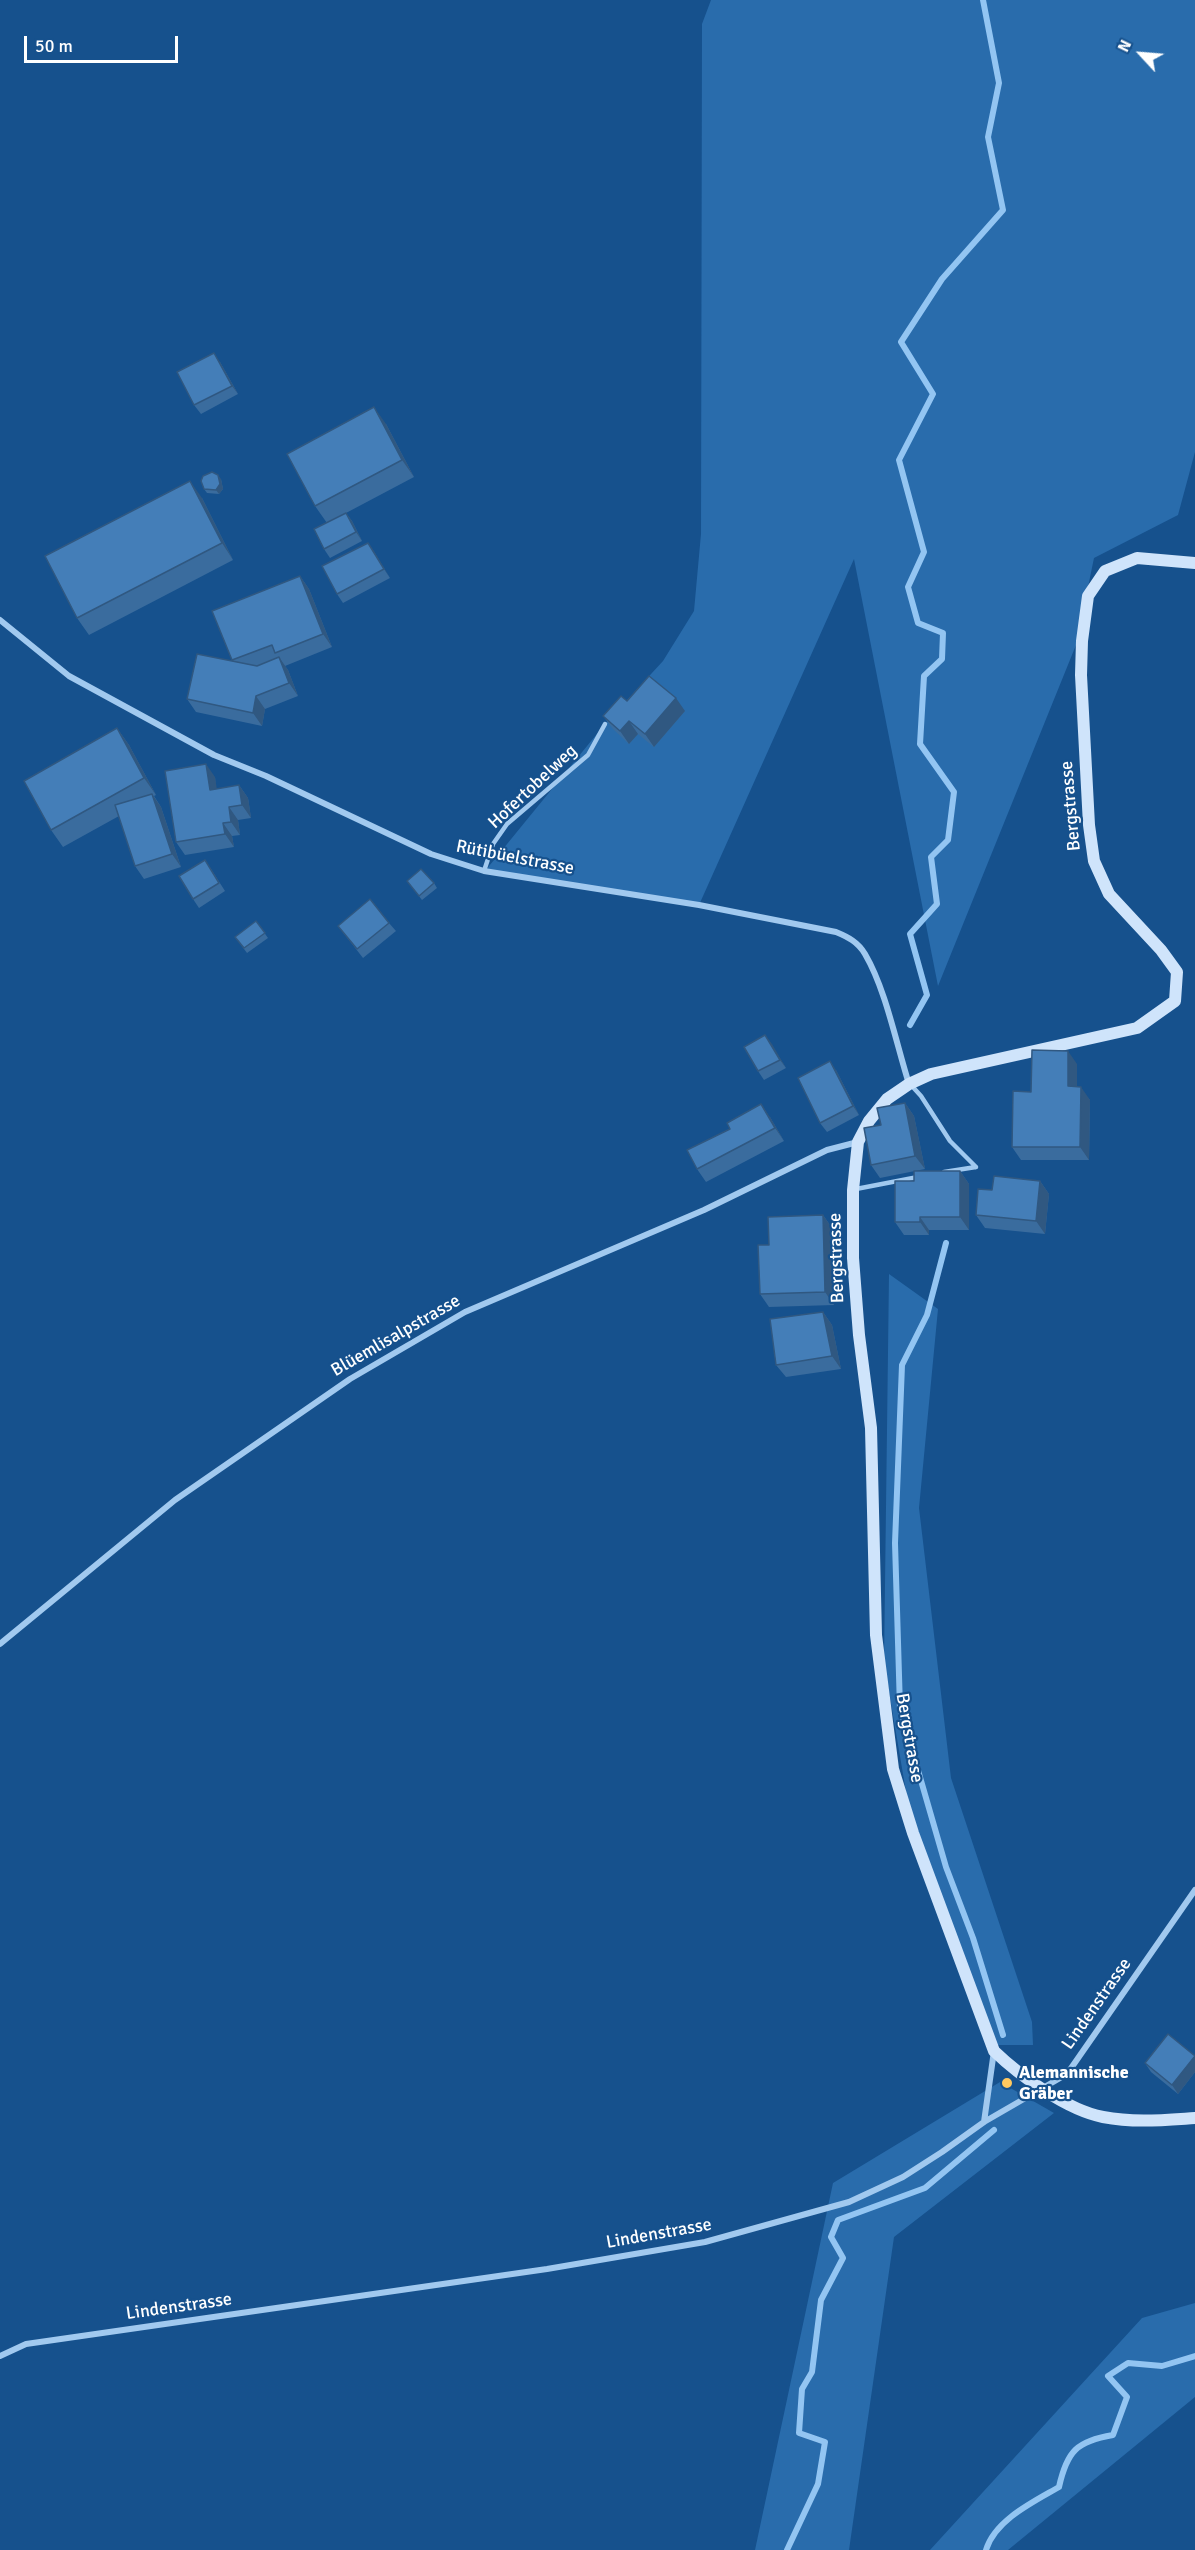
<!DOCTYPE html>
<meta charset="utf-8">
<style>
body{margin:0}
#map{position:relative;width:1195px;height:2550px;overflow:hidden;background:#16518d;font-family:Signika,sans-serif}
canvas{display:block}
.north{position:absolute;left:1111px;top:24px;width:60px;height:60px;-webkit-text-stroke:4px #16518d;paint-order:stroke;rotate:296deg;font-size:16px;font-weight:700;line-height:24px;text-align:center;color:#fff}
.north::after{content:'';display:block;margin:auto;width:21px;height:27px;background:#fff;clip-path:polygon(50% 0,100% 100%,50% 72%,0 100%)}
.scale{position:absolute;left:24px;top:36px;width:154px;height:27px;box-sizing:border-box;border:3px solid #fff;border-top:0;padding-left:8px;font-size:18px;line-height:21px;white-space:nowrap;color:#fff;-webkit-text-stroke:4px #16518d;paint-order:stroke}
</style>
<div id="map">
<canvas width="1195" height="2550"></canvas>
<div class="north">N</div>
<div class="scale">50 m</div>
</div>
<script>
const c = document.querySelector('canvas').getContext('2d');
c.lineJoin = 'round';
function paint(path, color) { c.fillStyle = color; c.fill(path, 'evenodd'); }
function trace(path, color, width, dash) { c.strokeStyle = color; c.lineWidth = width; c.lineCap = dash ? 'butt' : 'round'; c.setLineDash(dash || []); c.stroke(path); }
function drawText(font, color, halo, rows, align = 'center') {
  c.font = font + ' Signika,sans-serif'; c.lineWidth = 4.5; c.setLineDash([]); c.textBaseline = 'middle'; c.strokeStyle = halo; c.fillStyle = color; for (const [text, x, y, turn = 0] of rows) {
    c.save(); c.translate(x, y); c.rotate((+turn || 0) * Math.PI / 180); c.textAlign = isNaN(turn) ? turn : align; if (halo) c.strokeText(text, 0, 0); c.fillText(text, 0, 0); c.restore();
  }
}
const green = new Path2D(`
 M711,0H1195V452L1178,515L1094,558L1076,645L938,986L854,559L699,905L485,871L605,724L663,661L694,611L701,534L702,24Z
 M889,1274L938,1309L919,1508L951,1778L1032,2022L1033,2045H991L913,1833L884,1662Z
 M1000,2082L1054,2113L894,2237L849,2550H755L833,2183Z
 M1195,2303V2397L1008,2550H930L1142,2318Z`);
const stream = new Path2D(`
 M910,1025L927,995L910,934L937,904L931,857L948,840L954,792L920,744L924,676L942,659L943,633L918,623L908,587L924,552L899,460L933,394L901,342L942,279L1003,210L988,137L999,83L983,0
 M946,1243L927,1315L902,1365L895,1543L900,1708L946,1867L973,1938L1003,2035
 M787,2550L818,2484L825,2442L799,2433L802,2389L812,2372L821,2300L843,2258L831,2237L838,2220L925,2188L994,2130
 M986,2550C995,2520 1033,2502 1059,2487C1067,2451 1077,2441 1113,2435L1127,2397L1108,2376L1128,2363L1162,2366L1195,2356`);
const lane = new Path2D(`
 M484,871L493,844L507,824L588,755L605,724
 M911,1085L921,1096L950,1141L976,1167
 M944,1172L976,1167
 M856,1189L918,1177`);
const street = new Path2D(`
 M0,620L69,676L214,755L266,776L431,854L484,871L699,905L836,932C848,937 858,942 865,954C886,990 896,1043 909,1084
 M0,1644L175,1500L350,1379L465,1312L704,1210L827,1150L858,1142
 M984,2122L994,2051
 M0,2356L26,2344L547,2269L705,2242L849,2202L903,2177L942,2152L984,2122L1067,2074L1195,1890`);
const secondary = new Path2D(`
 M1195,563L1137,558L1105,571L1088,596L1082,641L1081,675L1089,825L1094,861L1109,894L1161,950L1177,972L1175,1001L1137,1028L931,1074L909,1084L887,1099L869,1121L858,1142L853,1190V1258L859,1335L871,1428L876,1635L893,1769L913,1833L994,2051C1020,2076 1067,2110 1103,2117C1134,2123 1164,2120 1195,2118`);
const wall = new Path2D(`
 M220,362L238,394L201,414L194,405Z
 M386,424L414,477L346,513L352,521L362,541L330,558L324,549L327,523L315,506Z
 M221,479L223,489L219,494L207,493L204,489Z
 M202,498L233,560L89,635L77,618Z
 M368,543L390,578L343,603L337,594Z
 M300,576L309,589L332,647L285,666L288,670L298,696L265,709L262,726L196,712L187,699L232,661Z
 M627,701L685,711L654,747L638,734L629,744L613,729L603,716Z
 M117,728L129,745L156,795L154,796L161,807L181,867L144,879L135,866L119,816L63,847L51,830Z
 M215,777L216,789L239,785L248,798L251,818L238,820L240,835L232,836L234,847L185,855L176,842Z
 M211,869L225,891L199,908L193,899Z
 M407,881L434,883L437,888L422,900Z
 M256,921L268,938L247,953L235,937Z
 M389,923L396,931L363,958L338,926Z
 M765,1035L786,1068L764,1080L758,1071Z
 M1077,1064V1087L1090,1100L1089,1160H1021L1012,1147L1031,1092Z
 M836,1070L859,1115L827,1132L820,1123Z
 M905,1103L914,1116L925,1169L880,1178L871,1165L881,1125Z
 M770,1117L784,1141L706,1182L697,1169Z
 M960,1171L969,1184V1230H929V1235H904L895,1222L914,1181Z
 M1040,1181L1049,1194L1045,1234L985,1228L976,1215L992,1190Z
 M823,1215L832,1228L834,1305L769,1307L760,1294L769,1245Z
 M823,1312L832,1325L841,1369L786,1377L776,1365Z
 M1195,2056V2072L1178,2094L1151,2072L1145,2063Z`);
const shadedWall = new Path2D(`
 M214,353L220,362L238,394L232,386Z
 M374,407L386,424L414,477L402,460Z
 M218,475L221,479L223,489L219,494L216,490Z
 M190,481L202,498L233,560L222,543Z
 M346,513L352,521L362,541L356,532Z
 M368,543L374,551L390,578L384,569Z
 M300,576L309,589L332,647L323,634Z
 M279,657L288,670L298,696L289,683Z
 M256,696L265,709L262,726L253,713Z
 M676,698L685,711L654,747L645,734Z
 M629,721L638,734L629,744L620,731Z
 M117,728L129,745L156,795L144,778Z
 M206,764L215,777L219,803L210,790Z
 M239,785L248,798L251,818L242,805Z
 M152,794L161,807L181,867L172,854Z
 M229,807L238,820L240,835L231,822Z
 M223,823L232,836L234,847L225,834Z
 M765,1035L772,1044L786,1068L780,1060Z
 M1068,1051L1077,1064V1099L1068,1086Z
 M830,1061L836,1070L859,1115L853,1106Z
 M1081,1087L1090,1100L1089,1160L1080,1147Z
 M905,1103L914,1116L925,1169L915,1156Z
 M761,1104L770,1117L784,1141L775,1128Z
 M960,1171L969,1184V1230L960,1217Z
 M1040,1181L1049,1194L1045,1234L1036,1221Z
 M823,1215L832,1228L834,1305L825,1292Z
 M920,1217L929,1230V1235L920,1222Z
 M823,1312L832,1325L841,1369L832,1356Z
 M1195,2056V2072L1178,2094L1172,2085Z`);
const building = new Path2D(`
 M214,353L232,386L194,405L177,372Z
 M374,407L402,460L315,506L287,454Z
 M212,472L218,475L220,484L216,490L204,489L201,481L203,476Z
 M190,481L222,543L77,618L45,556Z
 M346,513L356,532L324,549L314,529Z
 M368,543L384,569L337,594L322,566Z
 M300,576L323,634L275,653L272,645L232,660L212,611Z
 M197,654L257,666L279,657L289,683L256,696L253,713L187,699Z
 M649,676L676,698L645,734L629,721L620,731L603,716L621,696L627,701Z
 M117,728L144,778L51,830L24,781Z
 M206,764L210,790L239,785L242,805L229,807L231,822L223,823L225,834L176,842L165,771Z
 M152,794L172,854L135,866L115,805Z
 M205,860L219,883L193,899L179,876Z
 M421,869L434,883L419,896L407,881Z
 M370,899L389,923L357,949L338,926Z
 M256,921L265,933L244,948L235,937Z
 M765,1035L780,1060L758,1071L744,1047Z
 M1032,1050L1068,1051V1086L1081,1087L1080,1147H1012L1013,1091L1031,1092Z
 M830,1061L853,1106L820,1123L798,1078Z
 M905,1103L915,1156L871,1165L864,1128L881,1125L877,1108Z
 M761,1104L775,1128L697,1169L687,1150L730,1129L727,1123Z
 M914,1171H960V1217H920V1222H895V1181H914Z
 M994,1176L1040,1181L1036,1221L976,1215L978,1189L992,1190Z
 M823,1215L825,1292L760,1294L758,1245H769L768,1217Z
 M823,1312L832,1356L776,1365L770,1319Z
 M1168,2034L1195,2056L1172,2085L1145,2063Z`);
const markers = [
 [1007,2083,6,"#ffc85f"]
];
const streetNames = [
 ["Hofertobelweg",533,787,-43],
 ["Bergstrasse",1071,806,-95],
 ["Rütibüelstrasse",515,858,11],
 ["Bergstrasse",837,1258,-92],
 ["Blüemlisalpstrasse",396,1336,-30],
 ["Bergstrasse",909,1738,80],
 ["Lindenstrasse",1097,2004,-55],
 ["Lindenstrasse",659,2234,-10],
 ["Lindenstrasse",179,2307,-8]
];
const poiNames = [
 ["Alemannische",1019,2073],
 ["Gräber",1019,2094]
];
paint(green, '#296cac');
trace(stream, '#93c5f2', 6);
trace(lane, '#a1c9ef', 4.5);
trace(street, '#a1c9ef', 6);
trace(secondary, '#cfe4fb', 12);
paint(wall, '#3a6c9e');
paint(shadedWall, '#305881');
paint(building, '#447eb8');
trace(building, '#305881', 1.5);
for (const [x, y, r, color] of markers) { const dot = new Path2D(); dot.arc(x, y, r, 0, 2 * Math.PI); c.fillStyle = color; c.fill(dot); trace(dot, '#16518d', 2); }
drawText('18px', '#fff', '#16518d', streetNames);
drawText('bold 18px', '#fff', '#16518d', poiNames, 'left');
</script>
